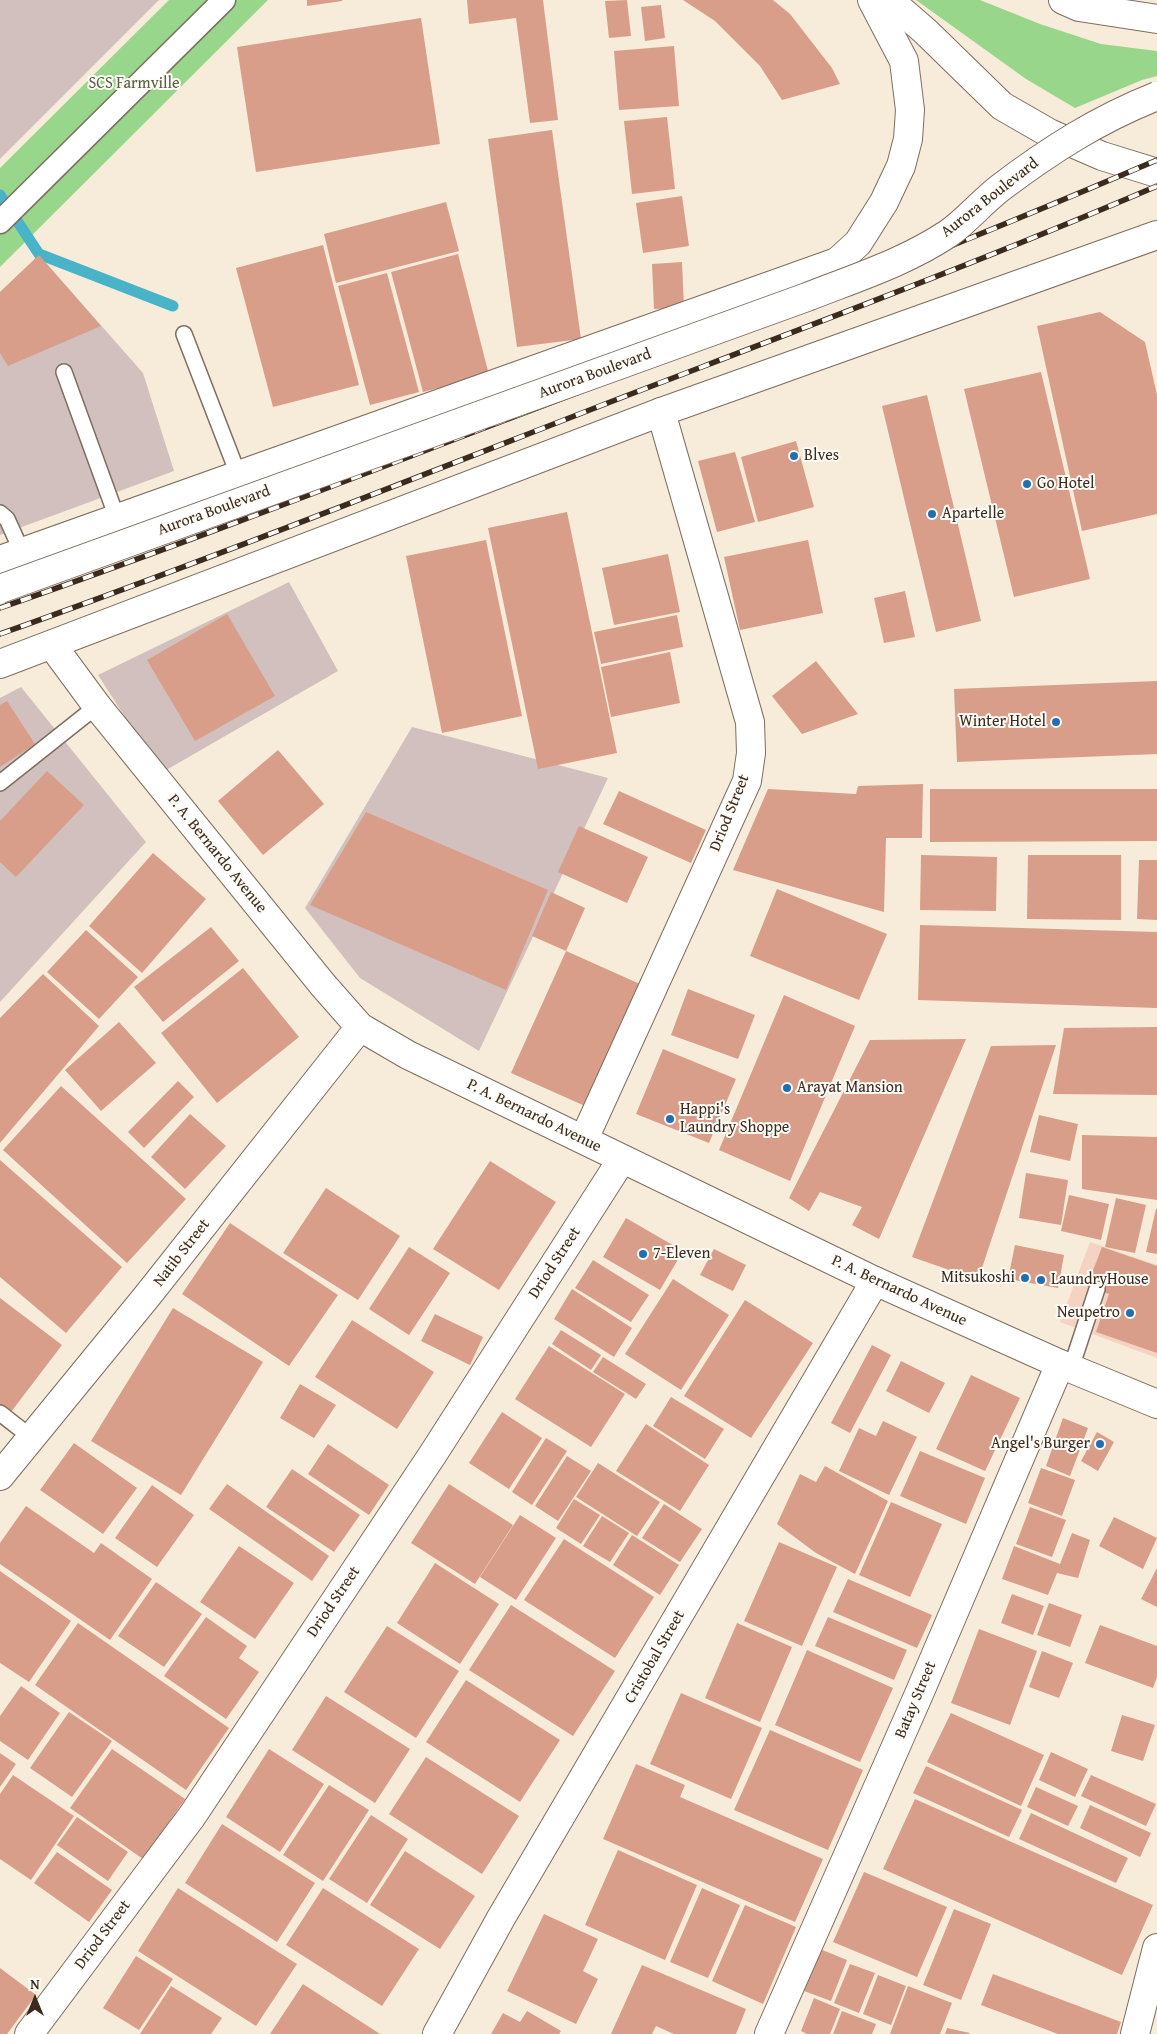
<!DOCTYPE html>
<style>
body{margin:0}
#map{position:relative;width:1157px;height:2034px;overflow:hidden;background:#f7ecd9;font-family:"Gentium Book Plus",serif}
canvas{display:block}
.north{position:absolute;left:10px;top:1974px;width:50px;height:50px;-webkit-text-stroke:4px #fdfcf7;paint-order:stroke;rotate:0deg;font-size:14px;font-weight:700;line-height:20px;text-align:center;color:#3b2a1e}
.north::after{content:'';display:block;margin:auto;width:18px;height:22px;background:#3b2a1e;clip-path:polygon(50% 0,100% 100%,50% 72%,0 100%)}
</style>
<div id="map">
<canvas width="1157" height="2034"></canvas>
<div class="north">N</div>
</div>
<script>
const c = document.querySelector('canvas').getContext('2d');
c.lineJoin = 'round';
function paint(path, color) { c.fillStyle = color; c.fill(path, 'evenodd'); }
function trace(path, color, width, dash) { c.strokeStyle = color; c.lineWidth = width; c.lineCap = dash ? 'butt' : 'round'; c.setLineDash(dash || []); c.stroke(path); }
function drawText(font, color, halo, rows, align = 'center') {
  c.font = font + ' "Gentium Book Plus",serif'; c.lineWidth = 4; c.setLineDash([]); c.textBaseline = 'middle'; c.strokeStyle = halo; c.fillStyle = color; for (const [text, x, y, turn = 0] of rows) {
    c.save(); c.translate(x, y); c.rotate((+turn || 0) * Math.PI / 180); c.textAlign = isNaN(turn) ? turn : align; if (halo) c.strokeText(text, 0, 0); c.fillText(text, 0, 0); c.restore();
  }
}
const built = new Path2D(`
 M1090,1242L1157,1265V1358L1060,1322Z`);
const industrial = new Path2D(`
 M0,0H159L0,159Z
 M39,255L143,373L174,471L0,535V292Z
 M289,582L338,671L161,773L98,675Z
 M21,687L146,842L0,1002V698Z
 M412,727L608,778L479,1051L360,978L305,908Z`);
const green = new Path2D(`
 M169,0H268L0,267V168Z
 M916,0H980L1040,24L1101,44L1157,51V76L1142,80L1075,108L1026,79Z`);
const stream = new Path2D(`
 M0,195L39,254L173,306`);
const building = new Path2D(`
 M307,0H342V1L307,6Z
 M467,0H543L558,120L530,123L516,18L469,24Z
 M627,0L631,36L609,38L605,1Z
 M683,0H773L790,14L832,68L840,84L782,100L760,66L715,21Z
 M661,5L665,38L645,41L641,7Z
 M421,18L440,144L256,172L237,47Z
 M674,46L679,106L619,110L614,51Z
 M667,117L675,189L632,194L624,121Z
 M552,130L581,339L517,347L488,139Z
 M682,196L689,246L643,253L636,203Z
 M446,202L459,251L336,283L324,234Z
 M323,245L359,385L273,407L236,268Z
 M458,254L489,375L423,392L391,272Z
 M39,255L101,326L8,366L0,353V292Z
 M682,262L684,308L654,309L652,264Z
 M387,273L419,392L370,405L338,286Z
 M1100,312L1145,342L1157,395V514L1082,531L1037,326Z
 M1041,372L1090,579L1014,597L964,389Z
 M927,395L981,621L936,632L882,406Z
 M796,441L814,507L758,522L741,457Z
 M735,452L755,522L717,532L698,461Z
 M567,512L617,753L538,769L488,528Z
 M486,540L522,716L442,733L406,556Z
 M808,540L823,613L740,630L724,557Z
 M668,554L680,612L614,625L602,568Z
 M905,591L915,637L884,643L874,598Z
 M227,614L275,696L195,741L147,660Z
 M677,615L683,647L601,664L594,632Z
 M670,652L680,703L611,717L601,667Z
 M816,661L858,714L802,734L772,696Z
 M1157,681V754L957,762L954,689Z
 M7,701L35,744L0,767V705Z
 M278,750L324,804L263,855L218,801Z
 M47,771L84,805L16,877L0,862V821Z
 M923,784L922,838H886L884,912L733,870L768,789L856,794L858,786Z
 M930,789H1157V841L930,842Z
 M619,791L706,830L691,863L603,824Z
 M366,812L548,890L506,990L310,905Z
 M579,826L648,857L627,903L558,872Z
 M153,853L206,899L142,973L89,926Z
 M921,855L997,857L996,911L920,910Z
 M1028,855H1121V920L1027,919Z
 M1139,860H1157V920L1137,919Z
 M777,889L887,934L859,1000L750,956Z
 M551,892L585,908L566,951L532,936Z
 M920,925L1157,932V1008L918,1000Z
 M211,927L239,961L163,1022L134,987Z
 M86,930L138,977L99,1019L47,972Z
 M566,951L640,984L585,1106L511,1073Z
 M243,968L299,1037L217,1103L161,1033Z
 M43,974L99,1026L0,1143V1018Z
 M688,989L755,1015L738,1059L671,1035Z
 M784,995L855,1026L790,1181L719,1150Z
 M119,1022L156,1063L101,1111L65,1070Z
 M1157,1027V1095L1053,1094L1064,1028Z
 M966,1039L879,1239L852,1225L862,1207L820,1192L809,1211L789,1198L870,1040Z
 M1056,1045L978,1280L912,1257L991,1046Z
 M663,1049L736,1079L709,1143L636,1114Z
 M178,1081L194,1097L144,1148L128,1132Z
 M61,1086L186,1199L127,1263L3,1150Z
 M190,1114L226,1146L185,1189L151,1157Z
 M1039,1115L1078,1124L1070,1161L1030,1152Z
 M1082,1135L1157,1137V1200L1082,1189Z
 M0,1160L122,1267L66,1333L0,1277Z
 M490,1161L556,1202L499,1290L433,1249Z
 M1026,1173L1068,1180L1061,1225L1019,1218Z
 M326,1188L400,1236L358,1300L283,1253Z
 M1069,1195L1109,1204L1101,1240L1061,1231Z
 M1116,1198L1146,1205L1135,1253L1105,1247Z
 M1156,1209H1157V1254L1146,1252Z
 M626,1218L683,1251L660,1290L603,1257Z
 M230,1223L338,1295L289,1366L182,1294Z
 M1015,1245L1064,1255L1058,1288L1008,1279Z
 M409,1247L450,1273L409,1335L369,1309Z
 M1102,1247L1157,1266V1353L1096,1332L1109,1294L1087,1286Z
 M714,1249L746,1265L733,1291L700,1275Z
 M593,1260L649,1295L631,1322L575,1288Z
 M673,1279L729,1315L681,1390L625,1354Z
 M572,1289L632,1328L614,1357L554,1319Z
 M0,1298L62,1345L11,1412L0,1404Z
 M745,1300L813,1343L751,1438L684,1396Z
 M173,1308L263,1362L181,1495L91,1441Z
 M435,1314L483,1337L470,1365L421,1341Z
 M352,1320L434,1372L397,1429L315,1377Z
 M561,1330L601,1355L591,1370L552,1344Z
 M872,1345L891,1355L850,1433L831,1423Z
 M549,1346L625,1394L591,1447L515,1399Z
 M603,1357L646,1384L636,1399L593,1372Z
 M901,1361L945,1383L929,1413L886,1391Z
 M971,1375L1020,1398L985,1471L936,1449Z
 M300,1384L336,1405L314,1438L280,1418Z
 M671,1397L724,1429L705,1459L653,1426Z
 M502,1412L542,1438L509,1489L469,1463Z
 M1063,1418L1088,1428L1070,1476L1046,1466Z
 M883,1421L917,1437L889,1495L839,1471L859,1428L876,1436Z
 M646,1424L709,1465L680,1511L616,1471Z
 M1097,1432L1114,1442L1098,1471L1081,1461Z
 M546,1438L567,1451L532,1505L512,1492Z
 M74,1443L137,1488L103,1534L40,1490Z
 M328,1444L389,1485L369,1515L308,1474Z
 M920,1451L985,1478L966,1524L900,1496Z
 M567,1456L591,1471L558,1521L535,1506Z
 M598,1463L660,1502L637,1536L576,1497Z
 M825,1466L888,1501L855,1574L816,1553L777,1524L800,1474L816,1482Z
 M1041,1468L1075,1480L1062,1516L1028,1503Z
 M292,1469L360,1515L334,1552L266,1507Z
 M227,1484L329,1556L312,1581L209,1509Z
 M449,1484L513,1525L475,1584L411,1543Z
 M152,1485L194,1515L157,1567L115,1538Z
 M574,1499L600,1515L581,1544L556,1528Z
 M891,1502L942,1524L910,1597L859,1575Z
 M664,1504L702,1529L680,1562L642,1538Z
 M26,1506L94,1553L101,1543L152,1579L110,1640L0,1564V1543Z
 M1030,1507L1066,1520L1052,1557L1016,1544Z
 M520,1515L556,1538L516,1600L480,1577Z
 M602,1516L629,1533L610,1562L583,1546Z
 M1114,1517L1157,1538L1143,1569L1099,1546Z
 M1072,1533L1090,1540L1078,1578L1057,1573L1048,1595L1002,1579L1014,1546L1060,1564Z
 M632,1535L679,1565L660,1595L613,1565Z
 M564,1539L654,1597L615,1658L524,1600Z
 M779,1542L837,1567L802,1646L744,1621Z
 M239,1546L294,1583L255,1639L200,1602Z
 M435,1563L499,1604L460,1664L397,1623Z
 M1157,1568V1607L1141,1599Z
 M0,1571L71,1621L29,1682L0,1663Z
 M848,1579L932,1615L917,1648L833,1612Z
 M156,1582L202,1614L164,1667L118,1636Z
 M1012,1594L1044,1606L1033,1635L1001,1623Z
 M1049,1603L1082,1615L1070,1647L1037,1635Z
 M511,1605L615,1671L573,1736L469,1670Z
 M206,1617L247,1646L239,1658L259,1672L226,1719L164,1676Z
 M828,1617L907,1650L894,1680L815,1646Z
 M78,1623L229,1728L186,1790L35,1685Z
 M737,1623L792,1647L760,1722L705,1698Z
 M1100,1625L1157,1646V1677L1153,1688L1085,1663Z
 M387,1626L459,1671L416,1738L344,1692Z
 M979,1629L1037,1651L1010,1725L951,1703Z
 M807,1650L893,1688L860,1762L775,1725Z
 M1042,1651L1073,1663L1059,1698L1029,1687Z
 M466,1680L560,1740L520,1802L426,1742Z
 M21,1686L60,1713L28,1760L0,1741V1716Z
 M681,1693L762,1728L731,1799L650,1764Z
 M326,1696L410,1749L375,1803L292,1750Z
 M69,1712L112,1741L72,1797L30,1768Z
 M951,1713L1044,1755L1021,1806L927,1762Z
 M1122,1715L1155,1725L1143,1761L1111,1751Z
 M770,1730L863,1770L828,1850L734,1810Z
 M112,1749L185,1799L143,1859L70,1808Z
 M269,1749L324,1784L280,1852L226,1817Z
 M1051,1752L1088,1769L1075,1797L1039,1780Z
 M0,1753L16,1764L0,1787Z
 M426,1757L519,1816L482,1874L389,1814Z
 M636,1764L685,1785L680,1797L823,1859L795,1922L603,1839Z
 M926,1766L1022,1810L1009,1837L913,1793Z
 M13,1775L74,1816L31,1880L0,1859V1794Z
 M1091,1775L1156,1804L1146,1826L1081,1796Z
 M329,1785L369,1810L323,1881L283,1855Z
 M1036,1787L1078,1806L1068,1826L1027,1807Z
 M915,1799L1153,1905L1122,1975L883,1869Z
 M1090,1805L1151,1833L1140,1857L1080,1828Z
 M1031,1813L1128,1858L1116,1883L1019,1839Z
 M371,1815L408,1839L367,1903L329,1879Z
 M77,1817L128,1852L108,1881L57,1845Z
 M222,1824L315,1883L277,1942L185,1883Z
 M618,1850L697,1885L665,1960L585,1925Z
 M405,1851L475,1896L440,1949L370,1905Z
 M57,1852L112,1890L89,1922L34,1883Z
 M864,1872L947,1907L917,1977L833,1942Z
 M178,1888L297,1964L256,2026L138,1951Z
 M323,1888L419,1949L382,2006L286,1945Z
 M702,1888L740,1905L708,1978L670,1962Z
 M745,1905L796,1927L763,2004L712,1981Z
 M954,1909L991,1924L961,2000L923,1985Z
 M544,1914L598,1939L583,1971L598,1979L576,2024L507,1991Z
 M820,1949L847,1960L831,2001L804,1991Z
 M136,1956L173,1979L139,2030L103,2008Z
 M850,1964L875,1973L859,2013L834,2003Z
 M642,1965L746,2009L736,2034H674L656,2026L652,2034H611Z
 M0,1968L36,1995L7,2034H0Z
 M993,1974L1121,2022L1117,2034H1058L981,2005Z
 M878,1975L906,1986L891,2025L863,2014Z
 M303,1984L380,2034H270Z
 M171,1986L222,2018L211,2034H140Z
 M908,1986L952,2003L940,2034H890Z
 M814,1998L840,2009L830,2034H807L801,2031Z
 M527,2011L561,2031L559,2034H491L503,2013L520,2022Z
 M842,2011L876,2024L872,2034H833Z
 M947,2028L970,2033L969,2034H945Z`);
const service = new Path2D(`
 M184,334L238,474
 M64,372L117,518
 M0,513L7,519L22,552
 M0,783L97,706
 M1071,1368L1097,1289
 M0,1413L32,1438`);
const pedestrian = new Path2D(`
 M0,222L224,0`);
const minor = new Path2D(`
 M584,1139L747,781L751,753L750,722L661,412
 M0,1476L148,1295L360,1027
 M29,2034L192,1816L433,1454L622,1159
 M437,2034L501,1918L875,1281
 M769,2034L919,1694L1060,1364`);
const tertiary = new Path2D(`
 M52,645L97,706L323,985L360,1027L408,1055L875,1281L1060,1364L1157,1404
 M1135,2034L1157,1948`);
const secondary = new Path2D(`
 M889,0L925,31L1002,106L1049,133L1102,156L1157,173
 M1063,0L1079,7L1157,19`);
const primary = new Path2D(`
 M0,560L837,262L858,243L884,202L901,166L908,139L910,110L904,61L872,0
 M0,664L661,412L1157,235`);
const rail = new Path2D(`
 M0,608C161,552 320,491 479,430C707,344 933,256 1157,160
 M0,634C208,560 412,479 618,399C798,330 980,262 1157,186`);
const primaryBridge = new Path2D(`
 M0,589L807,297C855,278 906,262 949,233C967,220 982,202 1000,188C1050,150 1099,119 1157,96`);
const markers = [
 [794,456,5,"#1f6fb2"],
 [1027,484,5,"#1f6fb2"],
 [932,514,5,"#1f6fb2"],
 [1056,722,5,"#1f6fb2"],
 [787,1088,5,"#1f6fb2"],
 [670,1119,5,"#1f6fb2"],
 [643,1254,5,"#1f6fb2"],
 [1025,1278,5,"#1f6fb2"],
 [1041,1280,5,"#1f6fb2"],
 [1130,1313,5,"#1f6fb2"],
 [1100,1444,5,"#1f6fb2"]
];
const parkNames = [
 ["SCS Farmville",134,84]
];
const streetNames = [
 ["Aurora Boulevard",990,198,-38],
 ["Aurora Boulevard",595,374,-20],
 ["Aurora Boulevard",214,511,-20],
 ["Driod Street",730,813,-68],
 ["P. A. Bernardo Avenue",217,854,51],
 ["P. A. Bernardo Avenue",534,1116,26],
 ["Natib Street",182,1253,-52],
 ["Driod Street",555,1263,-57],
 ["P. A. Bernardo Avenue",899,1291,25],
 ["Driod Street",334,1602,-56],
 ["Cristobal Street",655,1657,-60],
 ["Batay Street",916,1700,-67],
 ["Driod Street",103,1935,-53]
];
const poiNames = [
 ["Blves",804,456],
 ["Go Hotel",1037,484],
 ["Apartelle",942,514],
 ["Winter Hotel",1046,722,"right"],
 ["Arayat Mansion",797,1088],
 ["Happi's",680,1110],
 ["Laundry Shoppe",680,1128],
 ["7-Eleven",653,1254],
 ["Mitsukoshi",1015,1278,"right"],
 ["LaundryHouse",1051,1280],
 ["Neupetro",1120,1313,"right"],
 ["Angel's Burger",1090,1444,"right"]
];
paint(built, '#f5d3c2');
paint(industrial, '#d1c0bd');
paint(green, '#98d68b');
trace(stream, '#49b3c7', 11);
paint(building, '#d89e89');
trace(service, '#7d6e5f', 18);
trace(pedestrian, '#7d6e5f', 25);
trace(minor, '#7d6e5f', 30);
trace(tertiary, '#7d6e5f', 30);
trace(secondary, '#7d6e5f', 30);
trace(primary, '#7d6e5f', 30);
trace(service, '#fff', 15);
trace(pedestrian, '#fff', 22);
trace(minor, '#fff', 28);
trace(tertiary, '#fff', 28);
trace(secondary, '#fff', 28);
trace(primary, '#fff', 28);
trace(rail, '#3b2a1e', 5.5);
trace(rail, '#fdfcf7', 4, [11]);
trace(primaryBridge, '#7d6e5f', 30, []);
trace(primaryBridge, '#fff', 28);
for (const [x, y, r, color] of markers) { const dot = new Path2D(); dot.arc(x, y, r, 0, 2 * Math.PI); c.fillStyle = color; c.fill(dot); trace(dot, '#fdfcf7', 2); }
drawText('16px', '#575e3f', '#fdfcf7', parkNames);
drawText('16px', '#3b2a1e', '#fdfcf7', streetNames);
drawText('16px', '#3b2a1e', '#fdfcf7', poiNames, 'left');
</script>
